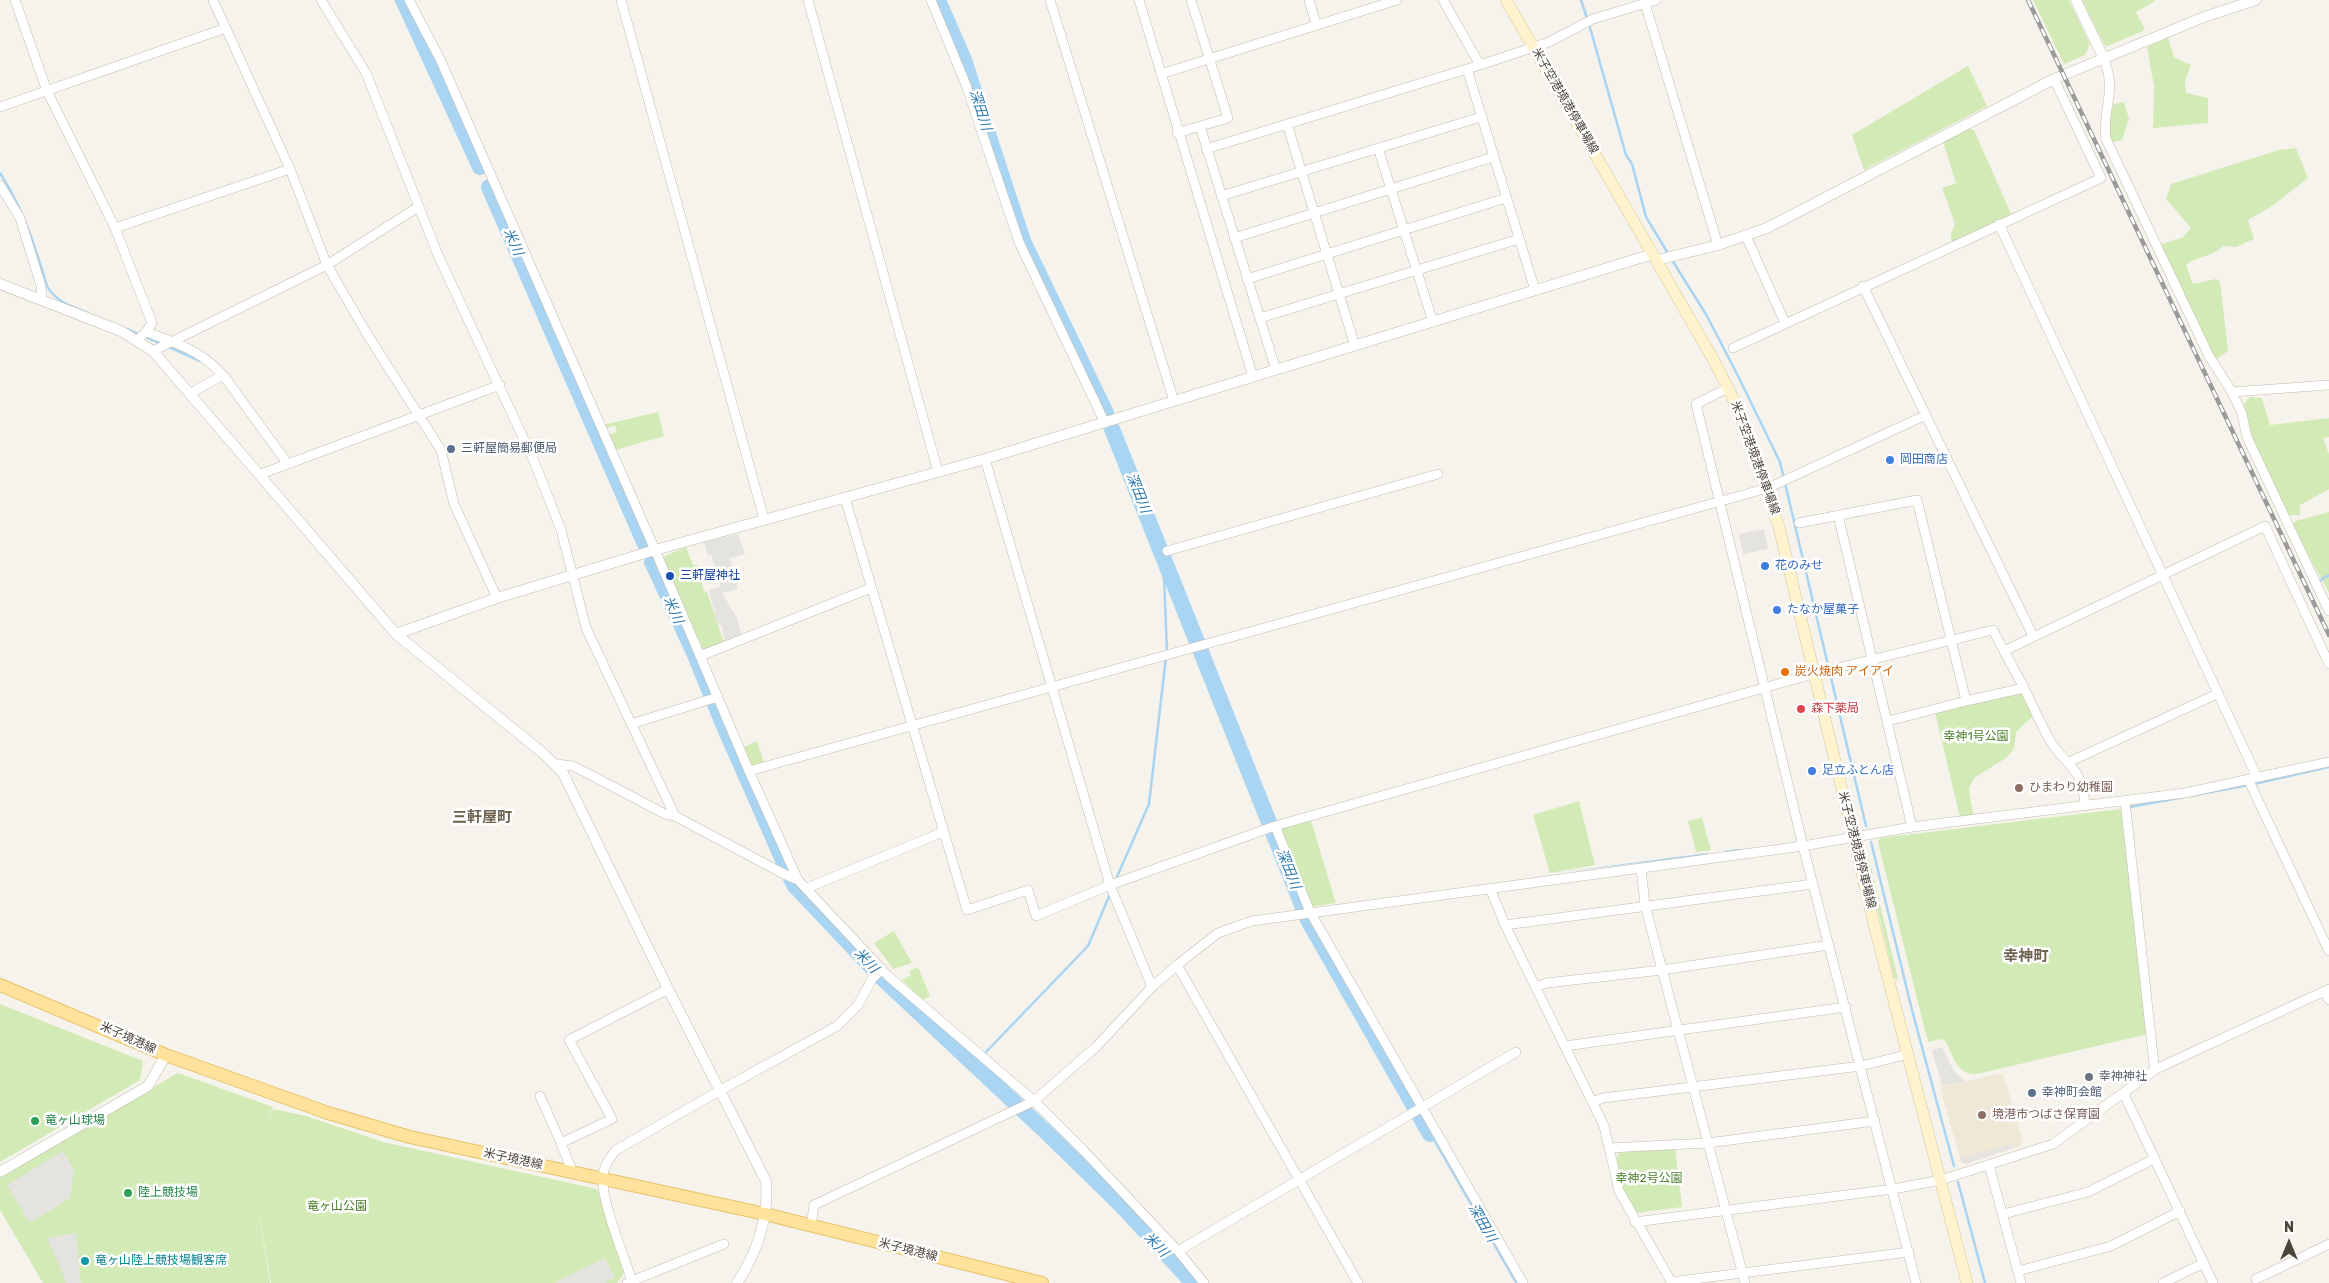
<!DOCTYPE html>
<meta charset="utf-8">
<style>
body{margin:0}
#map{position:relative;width:2329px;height:1283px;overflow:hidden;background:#f6f3ec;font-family:Rubik,sans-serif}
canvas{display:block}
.north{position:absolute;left:2264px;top:1218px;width:50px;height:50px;-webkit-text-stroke:4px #fff;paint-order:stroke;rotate:0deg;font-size:14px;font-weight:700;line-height:20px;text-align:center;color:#4b4439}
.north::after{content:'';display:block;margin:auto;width:18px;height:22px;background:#4b4439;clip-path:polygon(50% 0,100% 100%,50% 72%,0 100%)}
</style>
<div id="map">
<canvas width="2329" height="1283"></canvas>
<div class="north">N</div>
</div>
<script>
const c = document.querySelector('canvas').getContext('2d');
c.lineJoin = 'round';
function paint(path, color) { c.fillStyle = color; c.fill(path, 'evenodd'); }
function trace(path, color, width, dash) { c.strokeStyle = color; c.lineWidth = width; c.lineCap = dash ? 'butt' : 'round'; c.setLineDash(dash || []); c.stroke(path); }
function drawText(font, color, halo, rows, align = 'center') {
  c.font = font + ' Rubik,"Noto Sans JP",sans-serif'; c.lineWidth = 5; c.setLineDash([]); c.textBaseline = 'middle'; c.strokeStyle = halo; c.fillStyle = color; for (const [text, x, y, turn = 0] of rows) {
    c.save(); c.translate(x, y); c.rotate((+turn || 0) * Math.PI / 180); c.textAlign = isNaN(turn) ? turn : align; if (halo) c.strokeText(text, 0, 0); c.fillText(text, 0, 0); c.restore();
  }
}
const education = new Path2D(`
 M2003,1073L2023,1143L2018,1147L1965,1164L1961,1162L1940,1087Z`);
const green = new Path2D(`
 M2033,0H2069L2090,44L2085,55L2064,64Z
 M2082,0H2154L2155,1L2136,12L2145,30L2107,46H2105Z
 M2168,38L2174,57L2191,65L2185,81L2186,93L2208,98V123L2153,128L2154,86L2147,47Z
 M1968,66L1987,106L1864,170L1852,135Z
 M2124,102L2129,119L2122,140L2112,142L2107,124L2114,104Z
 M1969,129L1974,130L2012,216L1952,243L1951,234L1955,224L1942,188L1956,183L1943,142Z
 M2296,148L2308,178L2272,206L2248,220L2254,239L2236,247L2223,246C2212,257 2197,256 2186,265L2193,284L2216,279L2220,282L2228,351L2215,360L2172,270L2161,244L2182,238L2191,228L2166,199L2171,184L2279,150Z
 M2250,397L2262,398L2270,425L2329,418V437L2323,438L2329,454V489L2300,505V515H2287L2252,436L2244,404Z
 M658,412L664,436L615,450L608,435L617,432L615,426L604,428L603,425Z
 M2329,512V593L2292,525L2296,521Z
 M686,547L693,565H697L704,591L707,592L724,643L704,651L663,562V557Z
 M2018,691L2024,694L2034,715L2016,732L2014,749L2006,758L1974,778L1969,788L1973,816L1960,817L1935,713Z
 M757,741L764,763L752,766L744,747Z
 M1579,801L1595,865L1550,873L1533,815Z
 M2121,809L2148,1034L1977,1074C1958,1076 1953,1056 1946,1042L1942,1039L1928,1042L1878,842L1880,838Z
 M1702,818L1711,850L1696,852L1688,821Z
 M1311,821L1336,903L1310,907L1281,829Z
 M1869,859L1898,979V980L1894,977L1866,861Z
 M894,931L912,963L893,969L874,943Z
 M918,967L930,996L923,1000L902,980L911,975L909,971Z
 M0,1004L143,1061L140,1080L0,1162Z
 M178,1073L273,1107L265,1125L273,1109L306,1116L383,1142L597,1189L624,1273L617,1283H271L256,1195L270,1283H43L0,1210V1177Z
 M1675,1149L1682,1207L1635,1213C1626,1197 1610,1170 1619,1152Z`);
const parking = new Path2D(`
 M1764,529L1768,549L1743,554L1739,534Z
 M738,534L745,554L730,558L738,589L722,593L737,618L742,637L725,643L722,626L717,623L709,590L721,587L711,554L708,556L704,542Z
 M1942,1047L1954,1071L1965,1081L1942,1086L1932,1050Z
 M2011,1144L2012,1148L1966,1164L1961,1161V1159Z
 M63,1151L74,1170L70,1198L30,1223L7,1185Z
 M76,1233L81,1283H65L66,1281L47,1238Z
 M605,1258L615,1278L604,1283H554Z`);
const water = new Path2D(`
 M1708,853V855L1554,873Z
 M1421,1115L1518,1283H1515L1419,1116Z`);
const stream = new Path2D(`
 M1581,0L1587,18
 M1589,24L1626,155L1632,164L1646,217L1669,255
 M0,173C24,211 34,243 47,286C56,302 71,306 88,313
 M1672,260L1707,316L1737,374L1780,462L1866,826
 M127,329L138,334
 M144,336L161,344
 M169,347L200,361
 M1163,552L1167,652
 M2319,581L2329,575
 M2254,784L2329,767
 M2130,807L2249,785
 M1871,842L1912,1010L1954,1166
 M1725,852L1739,850
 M1116,879L1149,804L1166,657
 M984,1054L1088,946L1110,894
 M974,1064L980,1058
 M1958,1182L1985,1283`);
const river = new Path2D(`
 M403,0L480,167
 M938,0L964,60L1023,241L1106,413
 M489,187L645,544
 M1112,429L1308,920L1430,1134
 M652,562L695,655L723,724L794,885L882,978L1046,1132L1122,1206L1193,1283`);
const minor = new Path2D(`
 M15,0L47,91L115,228L290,169
 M213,0L290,169L327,265L367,334L441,450L454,504L497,598
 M321,0L366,73L438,255L534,461L561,530L586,628L675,816
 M409,0L441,61L655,550L749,771L798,880
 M621,0L764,519
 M808,0L938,472
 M931,0L966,85L1019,242L1105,423
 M1050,0L1174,401
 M1139,0L1253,377
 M1309,0L1316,24
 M1644,0L1718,245
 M2103,57C2118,92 2102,106 2106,139L2209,356L2232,392L2242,414L2247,437L2329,611
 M1480,65L1549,42L1593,19L1656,0
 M1467,69L1535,290
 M1161,74L1397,0
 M0,107L226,28
 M1287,124L1355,346
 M1200,126L1276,370
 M1177,133L1228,118L1191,0
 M1378,148L1433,322
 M1206,149L1480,65L1443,0
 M0,185L20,218L41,286L42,300
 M1221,196L1481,117
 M1999,224L2257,777
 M115,228L152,323L146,332L137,340
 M1746,236L1785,323
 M1234,238L1493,157
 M1247,279L1506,198
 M1863,286L2033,636
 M1260,318L1519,239
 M147,332C178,344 200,350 223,375L191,393
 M1733,348L2101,178L2054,79
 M153,351L327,265L418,207
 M223,375L288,464
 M1728,388L1696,404L1803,846L1916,1283
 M2232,392L2329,385
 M985,459L1110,885L1152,987
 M261,474L500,385
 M845,498L967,910L1028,890L1036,916L1110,885L1275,826L1813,674L1993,630L2004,651L2265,526L2329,664
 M1838,515L1912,827
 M1799,523L1917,500L1966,701L1888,721
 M1167,551L1438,474
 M2004,651L2024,688
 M700,656L871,588
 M1966,701L2024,688C2032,704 2039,721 2048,737C2065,767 2083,765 2085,806
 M631,724L718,697
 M2069,762L2217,694
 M557,764L572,766L585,772L665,814L675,816L784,874L798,880L888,976L1034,1101L1084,1151L1178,1251L1204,1283
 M749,771L1768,488L1926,415
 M2248,779L2329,951
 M2125,801L2154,1064L2156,1069
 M1275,826L1310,912L1523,1283
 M1641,868L1645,905L1745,1283
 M807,888L943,832
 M1490,888L1505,925L1604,1126L1619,1191L1672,1283
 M1505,925L1813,884
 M1177,965L1358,1283
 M1535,987L1547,983L1662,970L1829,945
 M2324,991L2329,1000
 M1565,1046L1846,1007
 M2124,1094L2213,1283
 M540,1096L561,1143
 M1593,1102L1603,1098L1861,1066L1909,1054
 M1609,1148L1708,1143L1875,1121
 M1989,1165L2021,1283
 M572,1171L561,1143L612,1119L569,1040L668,989
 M2003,1214L2088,1192L2154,1159
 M1635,1222L1893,1189L1941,1180L2053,1144L2156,1069L2329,989
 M811,1226L814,1205L1034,1101L1097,1046L1152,987L1177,965L1218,933L1252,921L1803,846L1912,827L2185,793L2329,762
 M1178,1251L1516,1052
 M2018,1271L2111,1246L2180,1211
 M2256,1279L2329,1244
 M632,1281C624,1256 601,1201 603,1178C603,1167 609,1159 616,1150L719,1091L837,1026L858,1005L872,979L882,969
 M1671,1282L1909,1252
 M627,1283L724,1244
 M2163,1283L2204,1263`);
const tertiary = new Path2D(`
 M2076,0L2103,57
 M1657,260L1718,245L1767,228L2054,79L2204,17L2256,0
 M0,284L121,331L153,351L396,634L544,754L563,773L668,989L766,1181C769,1217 757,1253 737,1283
 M396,634L497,598L655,550L985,459L1653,254
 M0,1172L148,1086L166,1055`);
const secondary = new Path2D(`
 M1506,0L1713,359L1731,394L1753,447L1779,527L1876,932L1967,1283`);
const primary = new Path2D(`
 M0,985L166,1055L328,1113L410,1137L765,1214L1042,1283`);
const rail = new Path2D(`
 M2028,0L2329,635`);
const markers = [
 [451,449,5,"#5c6f8a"],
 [1890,460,5,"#3f7fe0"],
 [1765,566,5,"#3f7fe0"],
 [670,576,5,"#1a4fb4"],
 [1777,610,5,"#3f7fe0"],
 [1785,672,5,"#e8710a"],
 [1801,709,5,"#e0444e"],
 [1812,771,5,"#3f7fe0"],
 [2019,788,5,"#8d6e63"],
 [2089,1077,5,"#6b7280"],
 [2032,1093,5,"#5c6f8a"],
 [1982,1115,5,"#8d6e63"],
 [35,1121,5,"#2e9e5b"],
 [128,1193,5,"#2e9e5b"],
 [85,1261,5,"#0f9aa8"]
];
const streetNames = [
 ["米子空港境港停車場線",1565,101,60],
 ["米子空港境港停車場線",1755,458,70],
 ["米子空港境港停車場線",1857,850,76],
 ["米子境港線",128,1038,24],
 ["米子境港線",513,1159,12],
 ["米子境港線",908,1250,14]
];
const serviceNames = [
 ["三軒屋簡易郵便局",461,449],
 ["幸神町会館",2042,1093]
];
const shopNames = [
 ["岡田商店",1900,460],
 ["花のみせ",1775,566],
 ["たなか屋菓子",1787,610],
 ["足立ふとん店",1822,771]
];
const transitNames = [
 ["三軒屋神社",680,576]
];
const foodNames = [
 ["炭火焼肉 アイアイ",1795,672]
];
const healthNames = [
 ["森下薬局",1811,709]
];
const parkNames = [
 ["幸神1号公園",1976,737],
 ["幸神2号公園",1649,1179],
 ["竜ヶ山公園",337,1207]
];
const educationNames = [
 ["ひまわり幼稚園",2029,788],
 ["境港市つばさ保育園",1992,1115]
];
const worshipNames = [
 ["幸神神社",2099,1077]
];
const leisureNames = [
 ["竜ヶ山球場",45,1121],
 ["陸上競技場",138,1193]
];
const cultureNames = [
 ["竜ヶ山陸上競技場観客席",95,1261]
];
const waterNames = [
 ["深田川",980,110,72],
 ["米川",513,242,66],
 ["深田川",1138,493,68],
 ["米川",673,610,66],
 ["深田川",1288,869,68],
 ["米川",866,961,47],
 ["深田川",1482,1223,60],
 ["米川",1156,1245,46]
];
const quarterNames = [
 ["三軒屋町",482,818],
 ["幸神町",2026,957]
];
paint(education, '#efe8d6');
paint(green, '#d2eab5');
paint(parking, '#e5e3e0');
paint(water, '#a9d4f2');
trace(stream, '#a9d4f2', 2.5);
trace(river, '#a9d4f2', 16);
trace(minor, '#c2bbae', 10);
trace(tertiary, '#c2bbae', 11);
trace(secondary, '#d6c79b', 12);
trace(primary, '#e6c16a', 14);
trace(minor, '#fff', 9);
trace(tertiary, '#fff', 10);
trace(secondary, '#fff3cd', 11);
trace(primary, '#ffe39c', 12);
trace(rail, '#9a9a9a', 4.5);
trace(rail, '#fff', 2.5, [8]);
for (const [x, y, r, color] of markers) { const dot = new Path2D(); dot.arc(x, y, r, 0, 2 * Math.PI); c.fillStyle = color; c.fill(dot); trace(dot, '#fff', 2); }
drawText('12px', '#4b4439', '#fff', streetNames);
drawText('12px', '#4e5e75', '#fff', serviceNames, 'left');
drawText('12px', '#366cbe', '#fff', shopNames, 'left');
drawText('12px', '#164399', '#fff', transitNames, 'left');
drawText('12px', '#c56008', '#fff', foodNames, 'left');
drawText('12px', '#be3a42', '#fff', healthNames, 'left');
drawText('12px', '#4a7f2a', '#fff', parkNames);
drawText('12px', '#785e54', '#fff', educationNames, 'left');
drawText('12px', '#5b616d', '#fff', worshipNames, 'left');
drawText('12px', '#27864d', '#fff', leisureNames, 'left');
drawText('12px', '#0d838f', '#fff', cultureNames, 'left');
drawText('italic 14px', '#2e7ab2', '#fff', waterNames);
drawText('bold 15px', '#6e6250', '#fff', quarterNames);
</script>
